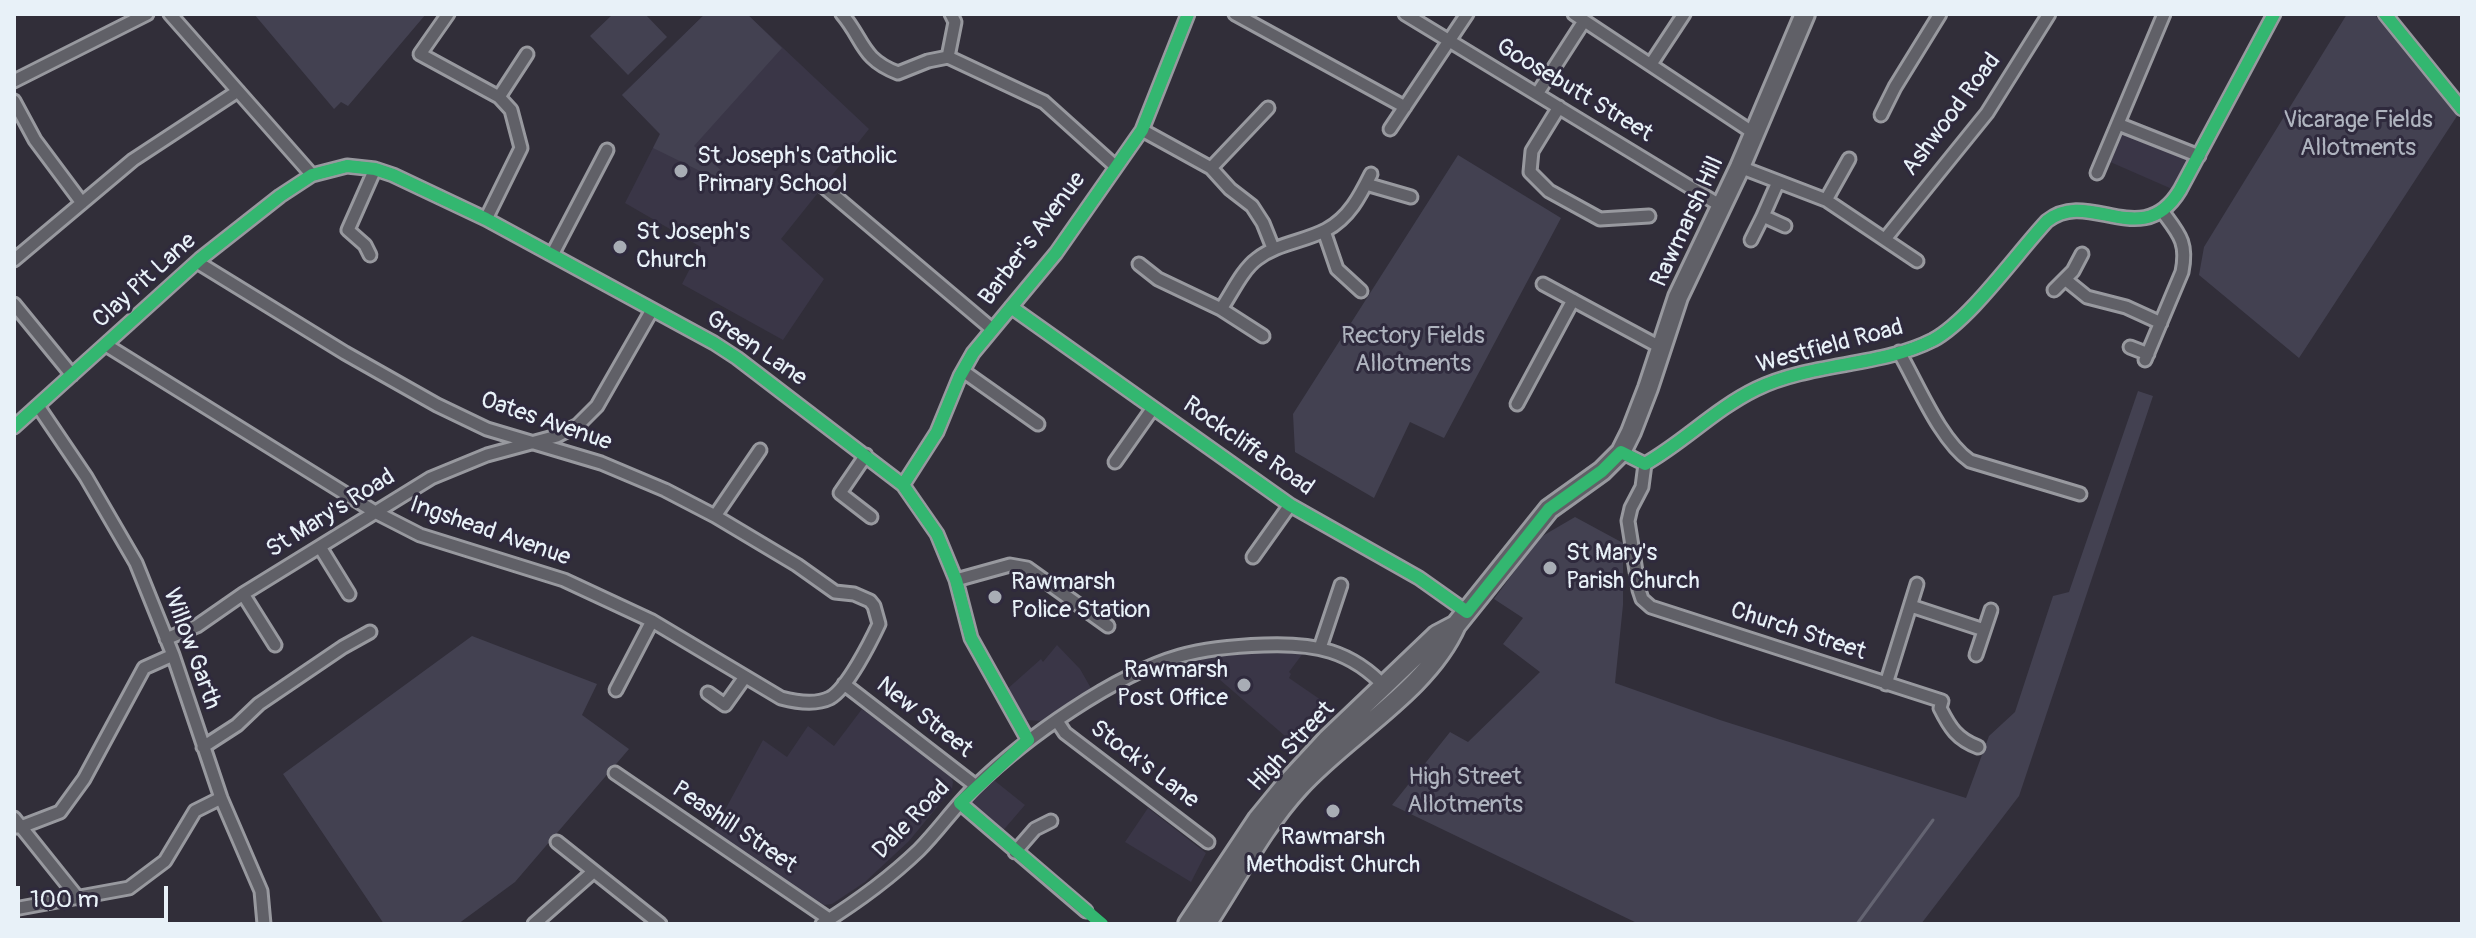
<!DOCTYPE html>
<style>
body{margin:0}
#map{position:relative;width:2476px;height:938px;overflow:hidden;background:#312e39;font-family:Pangolin,sans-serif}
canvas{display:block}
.frame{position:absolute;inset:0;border:16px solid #e8f1f8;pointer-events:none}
.scale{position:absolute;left:16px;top:886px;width:152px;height:36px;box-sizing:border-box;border:4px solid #e8f1f8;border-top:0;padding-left:10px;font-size:24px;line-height:28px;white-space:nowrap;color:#e8f1f8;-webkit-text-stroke:6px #2f2a3d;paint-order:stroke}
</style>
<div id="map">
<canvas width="2476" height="938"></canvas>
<div class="frame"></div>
<div class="scale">100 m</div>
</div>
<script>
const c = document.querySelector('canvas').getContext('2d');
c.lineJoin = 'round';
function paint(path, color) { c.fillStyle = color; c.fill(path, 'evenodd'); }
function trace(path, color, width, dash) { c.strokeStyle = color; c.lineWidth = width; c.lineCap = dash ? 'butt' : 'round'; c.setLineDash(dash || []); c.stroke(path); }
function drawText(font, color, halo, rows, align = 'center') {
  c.font = font + ' Pangolin,sans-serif'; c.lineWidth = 6; c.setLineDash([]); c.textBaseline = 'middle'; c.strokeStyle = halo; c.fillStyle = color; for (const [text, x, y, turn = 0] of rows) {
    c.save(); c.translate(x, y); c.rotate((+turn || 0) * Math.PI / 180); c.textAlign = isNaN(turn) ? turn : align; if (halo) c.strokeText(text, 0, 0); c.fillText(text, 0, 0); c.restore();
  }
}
const built = new Path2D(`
 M705,14H747L869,129L781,239L824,279L783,340L682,284L701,247L625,203L660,134L622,95Z
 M2121,129L2190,158L2172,189L2108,161Z
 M1057,645L1080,669L1092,690L1042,721L1026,720L1005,691L1041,659L1043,662Z
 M1252,650L1304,652L1289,672L1291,674L1289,678L1337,711L1300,749L1197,660Z
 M862,709L950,775L953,782L952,789L909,841L865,882L832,904L824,905L713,832L763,740L787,757L808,726L834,746Z
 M990,777L1025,805L1000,834L972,810V797Z
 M1148,808L1206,853L1191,882L1125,842Z`);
const green = new Path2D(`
 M254,14H426L348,106L341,102L334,109Z
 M613,14H645L667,37L628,75L590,36Z
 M705,14H747L782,48L694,146L747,194L653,148L660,134L622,95Z
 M2347,14H2374L2457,116L2299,358L2199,275L2204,247Z
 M1458,155L1561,218L1444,438L1410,422L1374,498L1295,452L1293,414Z
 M2138,391L2153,396L2019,796L1921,924H1639L1392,805L1450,732L1468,742L1540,672L1503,644L1523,618L1494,599L1539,538L1575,517L1623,543V605L1615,683L1720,720L1966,798L1989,736L2015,712L2053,596L2069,592Z
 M472,636L597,684L582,715L629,749L515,882L458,924H384L283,774Z`);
const stream = new Path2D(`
 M1857,924L1933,820`);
const minor = new Path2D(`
 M170,14L312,175
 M448,14L420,54L499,97L511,110L521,148L486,219
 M842,14C864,40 861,59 898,73L928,61L948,57
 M951,14L955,22L948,57L1044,102L1115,166
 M1235,14L1405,107
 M1405,14L1721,206
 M1574,14L1755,134
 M2385,14L2462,109
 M1651,64L1684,14
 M14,81L147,14
 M1537,94L1584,21
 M499,97L527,54
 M14,101L35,140L82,203
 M1559,107L1532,151L1530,172L1549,191L1600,219L1649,216
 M1881,115L1895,87L1940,14
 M2118,124L2199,156
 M1390,129L1467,14
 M1142,130L1211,168L1230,189L1252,206L1263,223L1273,248
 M1740,167L1826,200L1917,261
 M1211,168L1268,108
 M2097,173L2164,14
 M1778,182L1763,216L1785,226
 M1366,184L1411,197
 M823,186L992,329
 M1826,200L1849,159
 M1324,231L1337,269L1361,291
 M1885,239L1987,113L2049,14
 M1751,240L1763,216
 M370,255L365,245L348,230L375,169
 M552,255L607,150
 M14,260L133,160L238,91
 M1139,264L1158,279L1221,309L1263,336
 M2066,280L2087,297L2126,307L2161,323
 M1543,284L1660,347
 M2054,290L2073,271L2082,254
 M14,304L72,375
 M1011,307L1290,505L1419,578L1467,612
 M1221,309C1232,293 1242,270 1257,259C1278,243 1303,242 1326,230C1349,218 1360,196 1371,174
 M106,345L375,512L420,535L564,580L652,621L781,698C796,702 816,705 830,698C847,689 871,641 879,624L874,606L870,601L854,594L835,592L797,565L715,516L665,490L601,463L487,429L437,405L345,353L197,262
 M2130,347L2148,354
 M1899,352C1918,385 1940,440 1970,461L2080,494
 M2145,360L2182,272C2188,242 2179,234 2162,211
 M963,371L1038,424
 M1517,404L1573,300
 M38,406L86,477L136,563L173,655L221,798L261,891L264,924
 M14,427L200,259L280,196L312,175L347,166L375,169L393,175L486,219L714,343L737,358L903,485L937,534L956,580L971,638L1028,740
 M1621,452L1645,464C1684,442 1715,409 1756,389C1812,362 1880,367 1933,340C1970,320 2017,253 2047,221C2089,187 2142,253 2180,190L2274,14
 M866,455L840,493L871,517
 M1115,462L1153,408
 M1645,464L1642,487L1631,508L1628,521L1639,590L1642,599L1651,607L1942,701L1940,708C1950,728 1957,739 1978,747
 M903,485L937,432L960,376L973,353L1056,253L1142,130L1188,14
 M715,516L760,450
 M320,547L349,594
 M1253,557L1290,505
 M956,580L1010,565L1027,568L1108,626
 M243,594L275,645
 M1911,606L1984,630
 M166,639L197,626L243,594L431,478L487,455L557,436L578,425L597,406L652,310
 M1320,648L1341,585
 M1976,655L1991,610
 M844,684L976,786
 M1886,684L1917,584
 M616,690L652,621
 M708,693L725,705L745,677
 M1057,721L1065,733L1208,842
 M203,747L237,725L259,704L343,647L370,632
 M615,773L829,919
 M960,803L1086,911
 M14,818L78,898
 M14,827H21L60,812L84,779L144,668L173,655
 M557,842L660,924
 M1015,852L1035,829L1051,821
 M14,909L129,888L165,861L195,811L221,798
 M534,924L593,872
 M822,924C857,902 889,879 919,850C939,830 955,806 976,786C1025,738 1114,675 1180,656C1208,648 1236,646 1264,645C1314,643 1351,650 1386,688`);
const primary = new Path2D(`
 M1188,924L1258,819L1290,780L1327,740L1437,635L1456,625
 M1206,924C1236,879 1262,827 1299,787C1347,734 1427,691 1456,625L1549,509L1602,471L1621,452L1631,432L1648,388L1678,297L1740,167L1805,14`);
const cycleway = new Path2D(`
 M2385,14L2462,109
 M1011,307L1290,505L1419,578L1467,612L1549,509L1602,471L1621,452L1645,464C1684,442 1715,409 1756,389C1812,362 1880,367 1933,340C1970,320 2017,253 2047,221C2089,187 2142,253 2180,190L2274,14
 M14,427L200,259L280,196L312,175L347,166L375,169L393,175L486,219L714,343L737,358L903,485L937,534L956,580L971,638L1028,740L960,803L1102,924
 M903,485L937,432L960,376L973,353L1056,253L1142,130L1188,14`);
const markers = [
 [681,171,8,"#a8adb5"],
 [620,247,8,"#a8adb5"],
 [1550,568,8,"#a8adb5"],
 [995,597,8,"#a8adb5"],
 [1244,685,8,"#a8adb5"],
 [1333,811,8,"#a8adb5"]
];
const streetNames = [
 ["Goosebutt Street",1574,91,31],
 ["Ashwood Road",1952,115,-53],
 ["Rawmarsh Hill",1688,222,-65],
 ["Barber's Avenue",1033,239,-53],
 ["Clay Pit Lane",145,281,-42],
 ["Westfield Road",1830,347,-15],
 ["Green Lane",756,349,34],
 ["Oates Avenue",546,422,19],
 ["Rockcliffe Road",1248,447,35],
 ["St Mary's Road",331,514,-32],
 ["Ingshead Avenue",490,532,19],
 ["Church Street",1798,632,18],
 ["Willow Garth",191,649,70],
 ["New Street",924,718,38],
 ["High Street",1292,747,-47],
 ["Stock's Lane",1144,765,37],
 ["Dale Road",912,820,-46],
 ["Peashill Street",734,828,34]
];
const parkNames = [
 ["Vicarage Fields",2358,121],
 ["Allotments",2358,149],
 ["Rectory Fields",1413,337],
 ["Allotments",1413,365],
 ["High Street",1465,778],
 ["Allotments",1465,806]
];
const poiNames = [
 ["St Joseph's Catholic",697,157],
 ["Primary School",697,185],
 ["St Joseph's",636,233],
 ["Church",636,261],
 ["St Mary's",1566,554],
 ["Parish Church",1566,582],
 ["Rawmarsh",1011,583],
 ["Police Station",1011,611],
 ["Rawmarsh",1228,671,"right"],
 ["Post Office",1228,699,"right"],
 ["Rawmarsh",1333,838,"center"],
 ["Methodist Church",1333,866,"center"]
];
paint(built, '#3a3647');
paint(green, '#434151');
trace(stream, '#646472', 3);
trace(minor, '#98999f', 17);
trace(primary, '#98999f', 24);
trace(minor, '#606067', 11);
trace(primary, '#606067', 18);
trace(cycleway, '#33b770', 12);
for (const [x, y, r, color] of markers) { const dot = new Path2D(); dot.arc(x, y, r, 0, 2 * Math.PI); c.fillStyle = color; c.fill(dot); trace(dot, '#2f2a3d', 3); }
drawText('24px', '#e8f1f8', '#2f2a3d', streetNames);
drawText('24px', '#afb4bf', '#2f2a3d', parkNames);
drawText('24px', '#e8f1f8', '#2f2a3d', poiNames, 'left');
</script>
